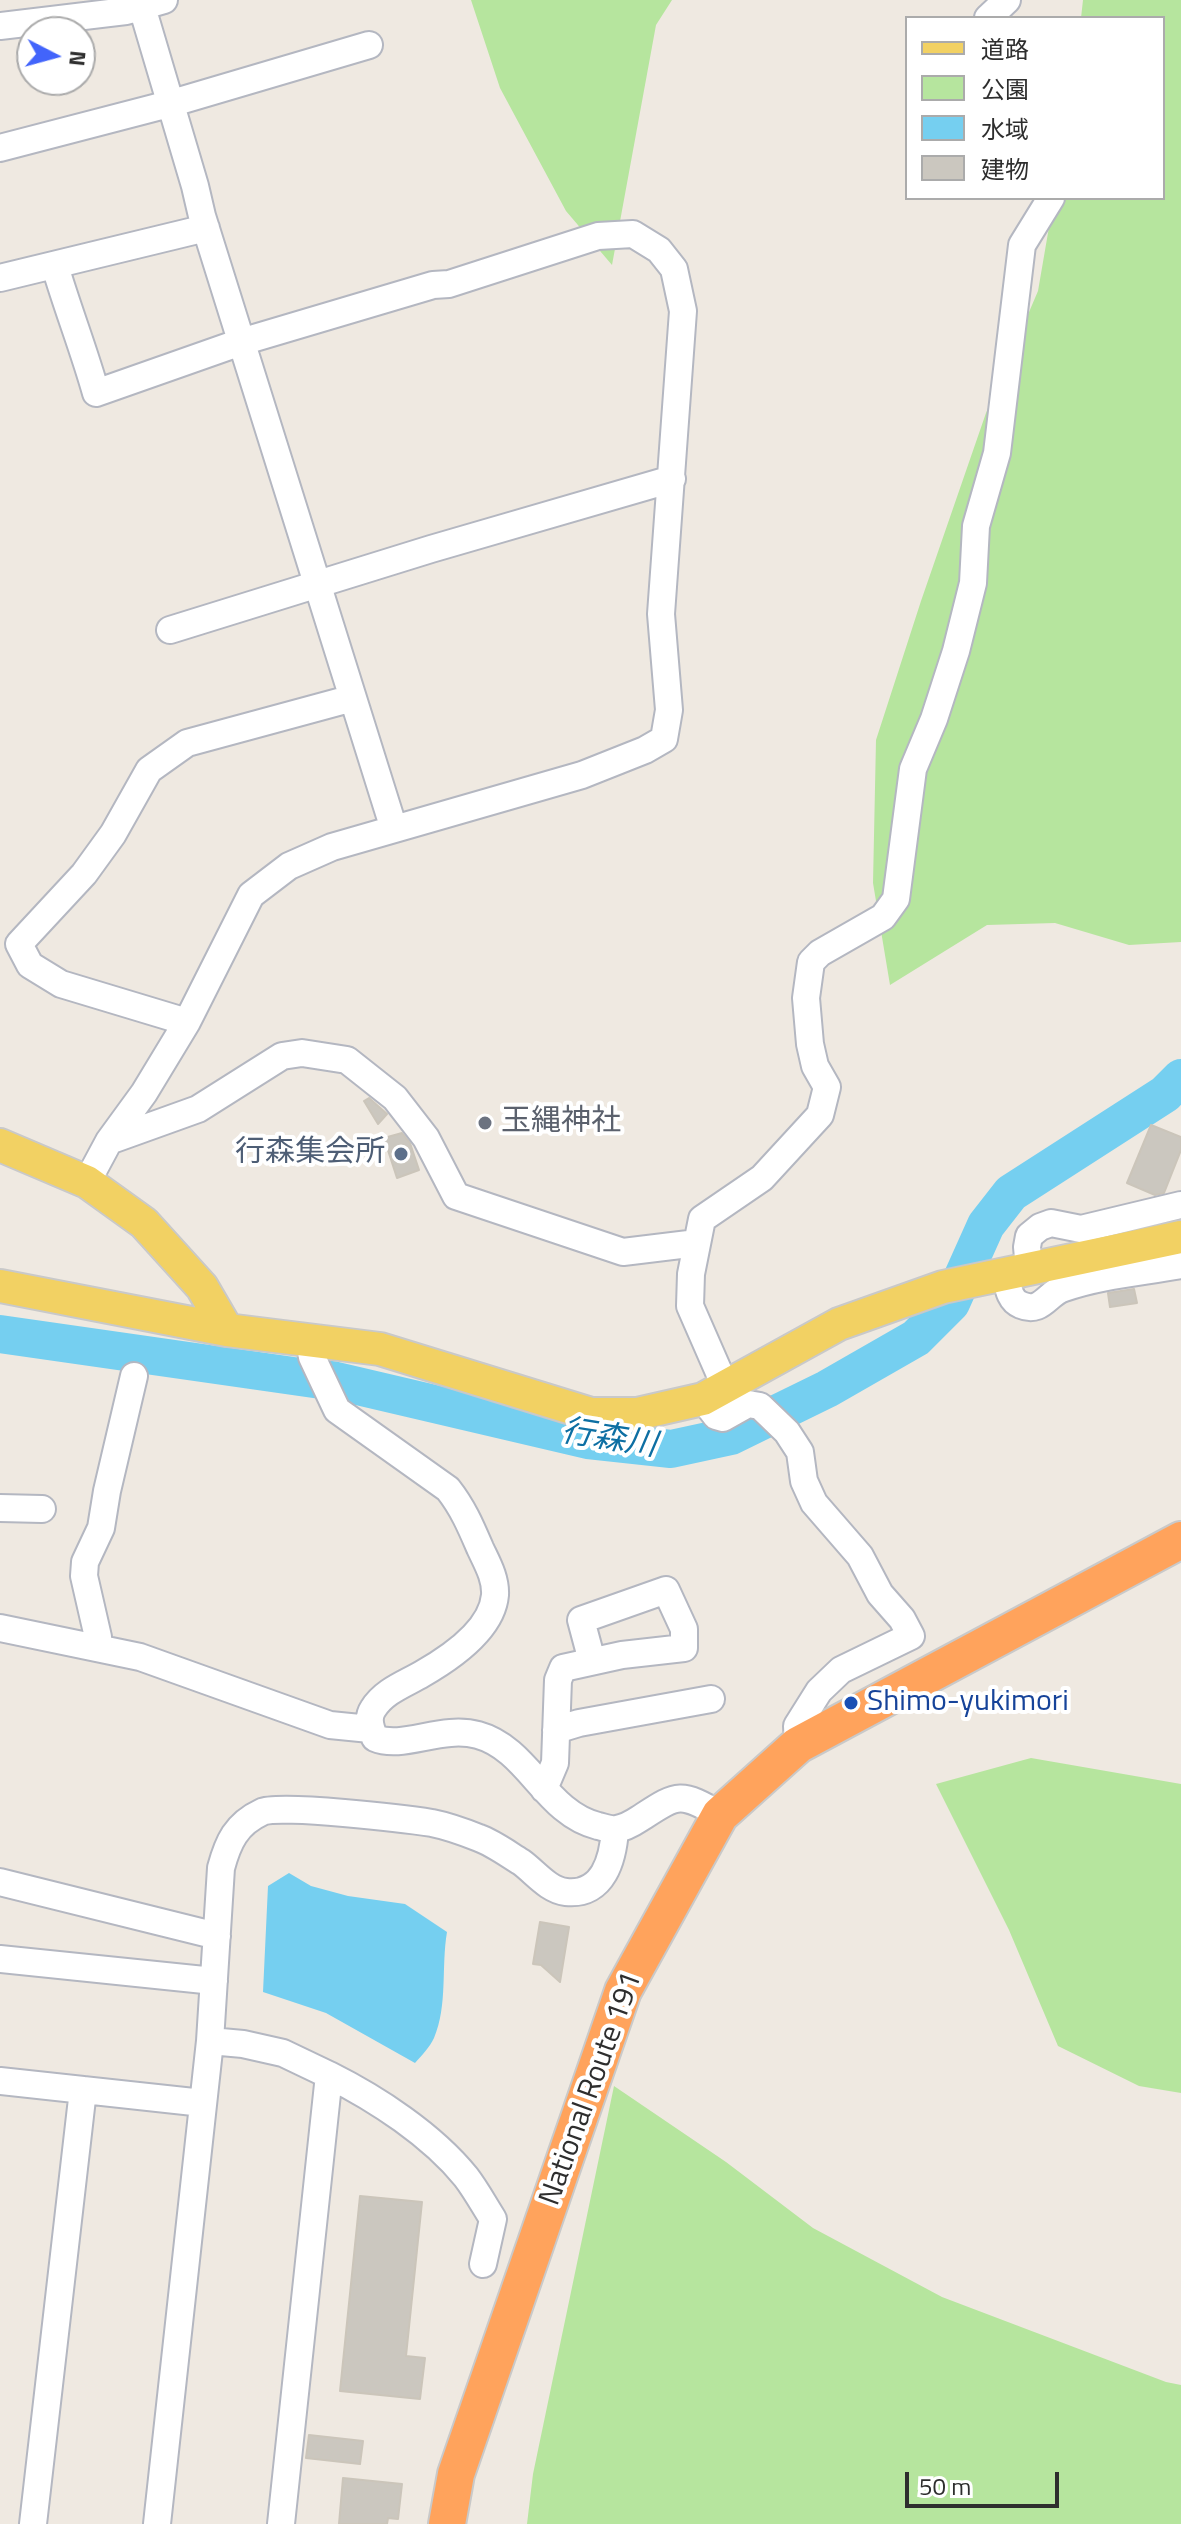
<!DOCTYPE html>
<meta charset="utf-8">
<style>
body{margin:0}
#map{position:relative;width:1181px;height:2524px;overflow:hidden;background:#efe9e1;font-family:"Titillium Web","Noto Sans JP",sans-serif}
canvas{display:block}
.legend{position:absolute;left:905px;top:16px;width:260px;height:184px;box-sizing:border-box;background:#fff;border:2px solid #ababab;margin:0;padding:10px 14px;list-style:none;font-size:24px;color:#2e2e2e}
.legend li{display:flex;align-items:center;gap:16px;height:40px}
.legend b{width:40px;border:2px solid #ababab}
.north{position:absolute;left:16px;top:16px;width:80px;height:80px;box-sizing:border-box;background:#fff;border:2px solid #ababab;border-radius:50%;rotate:96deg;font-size:22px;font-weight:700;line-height:32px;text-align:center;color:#2e2e2e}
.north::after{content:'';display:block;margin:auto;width:28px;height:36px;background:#4264fb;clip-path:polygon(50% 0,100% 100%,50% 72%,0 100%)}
.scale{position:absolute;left:905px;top:2472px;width:154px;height:36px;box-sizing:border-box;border:4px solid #2e2e2e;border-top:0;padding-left:10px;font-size:24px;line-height:28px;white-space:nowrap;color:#2e2e2e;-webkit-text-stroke:6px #fff;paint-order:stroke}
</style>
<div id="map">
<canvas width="1181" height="2524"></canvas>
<ul class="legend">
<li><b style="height:10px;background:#f2d163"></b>道路</li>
<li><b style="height:22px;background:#b6e59e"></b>公園</li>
<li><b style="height:22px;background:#75cff0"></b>水域</li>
<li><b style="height:22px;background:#cbc7bf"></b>建物</li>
</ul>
<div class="north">N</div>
<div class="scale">50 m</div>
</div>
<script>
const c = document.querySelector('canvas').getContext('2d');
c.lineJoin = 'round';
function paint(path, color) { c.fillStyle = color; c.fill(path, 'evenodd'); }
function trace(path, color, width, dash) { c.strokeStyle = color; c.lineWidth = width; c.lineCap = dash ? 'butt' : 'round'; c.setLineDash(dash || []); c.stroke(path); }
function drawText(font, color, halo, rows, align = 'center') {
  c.font = font + ' "Titillium Web","Noto Sans JP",sans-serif'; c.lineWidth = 8; c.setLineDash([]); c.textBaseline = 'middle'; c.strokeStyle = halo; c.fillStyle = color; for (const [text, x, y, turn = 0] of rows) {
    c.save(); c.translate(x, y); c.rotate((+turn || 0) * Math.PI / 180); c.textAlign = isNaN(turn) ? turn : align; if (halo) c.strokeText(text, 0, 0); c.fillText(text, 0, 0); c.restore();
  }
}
const green = new Path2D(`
 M471,0H672L656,25L612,265L566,211L500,88Z
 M1083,0H1181V942L1129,945L1055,923L987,925L890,985L873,883L876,740L921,601L986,413L1038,291L1054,198H1163V18H1081Z
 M1031,1758L1181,1784V2093L1139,2086L1058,2046L1009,1930L936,1784Z
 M614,2086L726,2162L813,2228L942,2297L1166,2382L1181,2385V2524H527L533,2474Z`);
const water = new Path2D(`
 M289,1873L311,1886L348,1896L405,1904L447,1932C441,1967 448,2005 434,2038C430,2047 421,2056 415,2063L326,2013L263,1992L268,1886Z`);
const river = new Path2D(`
 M0,1334L328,1381L332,1380L588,1440L671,1449L731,1436L827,1389L916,1338L951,1303L986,1225L1011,1193L1165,1094L1181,1078`);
const building = new Path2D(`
 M369,1098L387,1114L378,1124L364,1101Z
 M1151,1125L1181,1137V1150L1164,1193L1155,1195L1127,1183Z
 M402,1133L410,1143L419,1170L397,1178L384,1138Z
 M1134,1289L1137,1303L1110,1307L1108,1293Z
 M540,1922L569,1927L560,1982L541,1965L533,1964Z
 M360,2196L422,2202L406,2356L425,2358L420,2399L340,2391Z
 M309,2435L363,2441L360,2464L306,2458Z
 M343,2478L402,2484L398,2519L388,2518L387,2524H339Z`);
const minor = new Path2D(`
 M142,7L195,186L202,216L394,829
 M988,18L1007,0
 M0,26L126,11L164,0
 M0,148L169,104L369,45
 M55,266C68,310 84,350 96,393L241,342L433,285L449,284L598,236L633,234L659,250L674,269L683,311L661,614L669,710L664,739L645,750L582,775L332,847L289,866L251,895L187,1022L144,1093L109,1141L87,1182
 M0,278L206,228
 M170,630L431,549L672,479
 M187,1022L61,984L30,965L19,944L84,874L113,834L149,770L187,743L353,698
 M109,1141L198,1109L282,1056L302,1053L347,1060L395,1098L426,1138L456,1196L623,1252L697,1243
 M1029,1268L1027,1247L1029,1236L1040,1227L1051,1223L1081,1229L1181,1205
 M1005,1273C1008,1284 1008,1300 1021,1305C1042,1314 1047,1293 1064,1288C1101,1275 1143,1272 1181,1265
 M309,1340L312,1357L337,1410L448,1489C463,1508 471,1527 480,1548C487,1563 496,1578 495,1595C492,1630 450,1658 422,1674C405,1684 384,1691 373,1709C367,1718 371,1730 375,1738C403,1750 441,1725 478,1735C529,1749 545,1813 598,1826C603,1827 611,1830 616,1829C623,1828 633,1823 639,1819C678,1794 679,1791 720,1815
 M725,1386L690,1306L691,1274L702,1219L762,1178L820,1115L827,1087L815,1066L810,1044L806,998L811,962L820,953L883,917L896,899L913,769L934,719L956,651L973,583L976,526L997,453L1022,245L1051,198
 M703,1399L716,1416L723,1418L748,1404L760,1406L787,1432L800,1452L804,1481L814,1503L860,1556L880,1594L902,1619L911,1636L841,1670L819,1691L797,1726L798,1745
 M0,1508L42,1509
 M0,1628L140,1657L330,1725L370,1729
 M97,1648L98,1637L84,1576L85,1562L101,1528L107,1491L134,1376
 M556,1730L579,1723L711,1699
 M544,1789L555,1763L558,1680L563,1668L622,1655L684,1648V1629L666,1590L581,1620L592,1661
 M0,1882L217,1936
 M0,1959L214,1981
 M210,2041L243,2044L283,2053L329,2075L281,2524
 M329,2075C377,2099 432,2135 466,2177C476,2190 484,2205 493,2219L483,2264
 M0,2081L203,2103
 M33,2524L83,2090
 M157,2524L210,2041L221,1868C228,1842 236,1824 262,1812C279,1804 407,1819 432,1823C447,1826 464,1832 479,1838C493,1843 508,1854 521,1862C535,1872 548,1890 566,1892C604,1896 613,1858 615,1830`);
const major = new Path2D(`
 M0,1145L87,1182L144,1223L202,1287L227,1330
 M0,1286L227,1330L380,1349L591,1414H637L703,1399L839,1324L943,1287L1181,1237`);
const highway = new Path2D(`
 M447,2524L456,2474L623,1991L720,1815L798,1745L1181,1540`);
const markers = [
 [485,1123,8,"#6b7280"],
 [401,1154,8,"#5c6f8a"],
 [851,1703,8,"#1a4fb4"]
];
const worshipNames = [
 ["玉縄神社",501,1123]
];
const serviceNames = [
 ["行森集会所",385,1154]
];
const transitNames = [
 ["Shimo-yukimori",867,1703]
];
const streetNames = [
 ["National Route 191",592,2089,-70]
];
const waterNames = [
 ["行森川",609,1440,9]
];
paint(green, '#b6e59e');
paint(water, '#75cff0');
trace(river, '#75cff0', 38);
paint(building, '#cbc7bf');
trace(building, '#cbc5ba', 2);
trace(minor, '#b4b7c1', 30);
trace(major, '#c9c9c9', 36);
trace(highway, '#c9c9c9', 40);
trace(minor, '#fff', 26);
trace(major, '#f2d163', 32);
trace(highway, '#ffa35c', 36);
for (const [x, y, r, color] of markers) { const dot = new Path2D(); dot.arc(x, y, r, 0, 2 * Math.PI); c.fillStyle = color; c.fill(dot); trace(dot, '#fff', 3); }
drawText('30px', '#5b616d', '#fff', worshipNames, 'left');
drawText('30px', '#4e5e75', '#fff', serviceNames, 'right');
drawText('30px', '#164399', '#fff', transitNames, 'left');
drawText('30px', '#2e2e2e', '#fff', streetNames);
drawText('italic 32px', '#0d6fa3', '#fff', waterNames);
</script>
